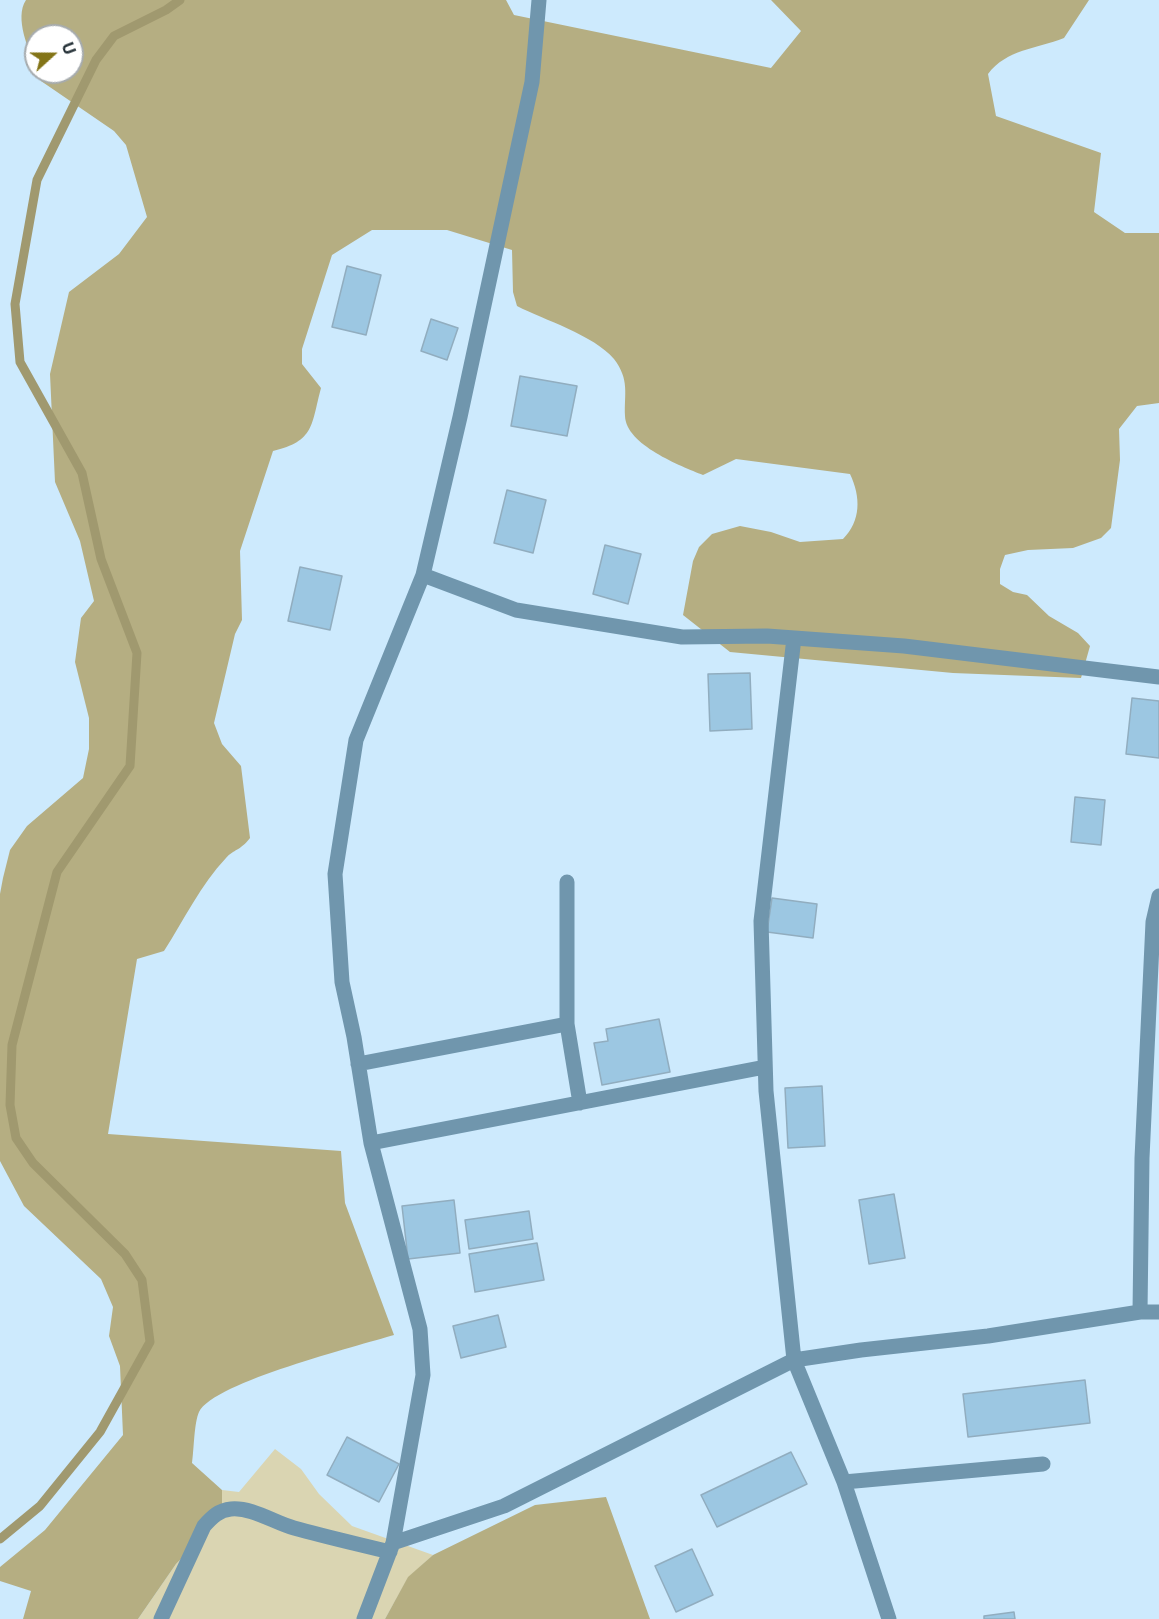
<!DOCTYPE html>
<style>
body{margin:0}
#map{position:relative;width:1159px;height:1619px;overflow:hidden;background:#cdeafd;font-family:"Noto Sans",sans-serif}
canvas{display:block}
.north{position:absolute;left:24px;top:24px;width:60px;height:60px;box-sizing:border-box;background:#fff;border:2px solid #a6abae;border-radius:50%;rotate:69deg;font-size:16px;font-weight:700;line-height:24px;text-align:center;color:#212d34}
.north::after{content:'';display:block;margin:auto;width:21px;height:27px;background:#837417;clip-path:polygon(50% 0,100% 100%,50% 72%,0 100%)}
</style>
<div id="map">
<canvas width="1159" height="1619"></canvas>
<div class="north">U</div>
</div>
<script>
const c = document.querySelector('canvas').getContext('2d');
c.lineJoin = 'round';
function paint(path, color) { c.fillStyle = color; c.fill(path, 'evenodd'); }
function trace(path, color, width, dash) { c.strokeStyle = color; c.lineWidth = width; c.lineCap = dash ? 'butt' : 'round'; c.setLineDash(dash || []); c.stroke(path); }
const green = new Path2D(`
 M275,1449L301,1469L319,1494L352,1526L433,1555L408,1578L385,1619H138L176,1564L222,1517V1490L239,1492Z`);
const forest = new Path2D(`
 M26,0H506L514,15L771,68L801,31L771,0H1089L1064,38C1036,49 1007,49 988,74L996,116L1101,153L1094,212L1125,233H1159V403L1137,406L1119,429L1120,460L1111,528L1101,538L1073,548L1028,550L1005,555L1000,569V584L1013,592L1027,595L1049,616L1078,633L1090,646L1081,678L953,673L730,652L683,615L693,561L699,547L712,534L740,526L771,532L800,542L843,539C861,521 861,497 850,474L736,459L703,475C681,466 626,445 625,416C624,394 630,380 614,359C594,335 544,320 517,306L513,292L512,250L447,230H372L332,255L302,349V364L321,388C311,425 315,441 273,451L240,551L242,620L235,634L214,723L222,744L241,766L250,838C240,851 234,849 226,858C201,884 184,920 164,951L137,959L108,1134L341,1151L345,1203L394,1335C358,1346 214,1382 199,1412C194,1423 194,1450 192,1463L222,1490V1517L176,1564L138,1619H23L31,1591L0,1581V1567L45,1530L123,1435L120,1366L109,1336L113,1307L101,1279L24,1206L0,1161V894L3,878L10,850L27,826L83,778L89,749V718L75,662L81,618L94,601L80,541L55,482L50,374L69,292L119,254L147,217L126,145L114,131L41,81L37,72H72V36H36V69C29,50 14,18 26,0Z
 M606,1497L650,1619H385L408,1577L433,1555L535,1505Z`);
const stream = new Path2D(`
 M0,1539L40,1506L100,1432L150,1342L142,1280L125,1254L33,1163L16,1138L10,1105L12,1045L57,872L130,766L137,653L101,559L82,473L20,362L15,304L37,180L96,60L114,36L166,10L180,0`);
const building = new Path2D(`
 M347,266L381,275L366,335L332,327Z
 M431,319L458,328L447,360L421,351Z
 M520,376L577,386L567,436L511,426Z
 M507,490L546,500L533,553L494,543Z
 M605,545L641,554L628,604L593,594Z
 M300,567L342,576L330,630L288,621Z
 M750,673L752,729L710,731L708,674Z
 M1132,698L1159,701V758L1126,754Z
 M1075,797L1105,800L1101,845L1071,842Z
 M772,898L817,904L813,938L767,932Z
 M659,1019L670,1072L602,1085L594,1043L608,1041L606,1029Z
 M822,1086L825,1146L788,1148L785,1088Z
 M894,1194L905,1258L869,1264L859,1200Z
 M454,1200L460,1253L408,1259L402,1206Z
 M529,1211L533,1239L469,1249L465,1220Z
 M537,1243L544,1280L475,1292L469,1254Z
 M498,1315L506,1347L461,1358L453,1326Z
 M1085,1380L1090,1423L968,1437L963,1394Z
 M347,1437L399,1464L379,1502L327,1475Z
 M791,1452L807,1484L717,1527L701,1495Z
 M692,1549L713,1595L676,1612L655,1566Z
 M1014,1612L1015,1619H984V1616Z`);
const minor = new Path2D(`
 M423,575L516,610L682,637L767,636L904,646L1159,677
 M794,638L761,921L766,1091L794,1360L844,1482L889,1619
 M567,882V1024L580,1103
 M358,1064L567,1024
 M371,1143L765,1067
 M1140,1312H1159
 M844,1482L1043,1464
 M393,1543L504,1506L794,1360L861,1350L988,1336L1140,1312L1142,1158L1153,922L1159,896
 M161,1619L204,1526C212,1517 219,1510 231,1509C252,1507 275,1523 294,1528C326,1537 358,1544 390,1552
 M364,1619L393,1543L423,1375L420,1329L371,1143L354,1037L342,982L335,874L356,740L423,575L460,417L532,82L539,0`);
paint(green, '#dad5b2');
paint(forest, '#b5ae82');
trace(stream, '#a0996f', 9);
paint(building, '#9cc7e2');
trace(building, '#91adbf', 1.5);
trace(minor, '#7096ad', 15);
</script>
